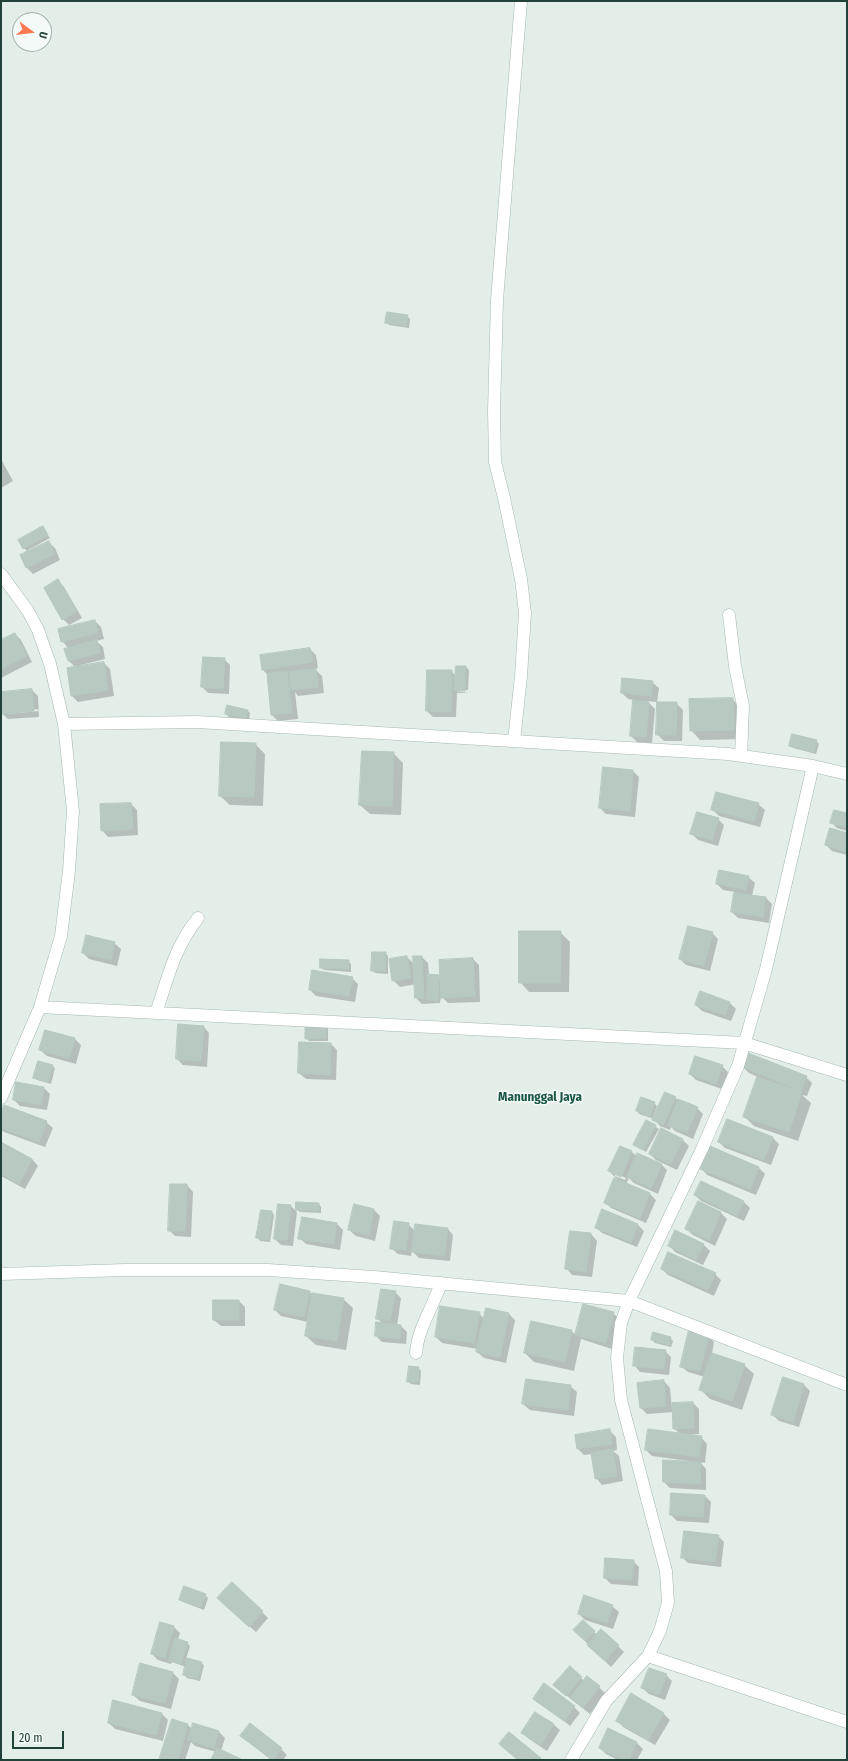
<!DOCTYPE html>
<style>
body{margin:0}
#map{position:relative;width:848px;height:1761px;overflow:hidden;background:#e3eee9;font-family:"Fira Sans Condensed",sans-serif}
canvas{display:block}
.frame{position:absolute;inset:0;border:2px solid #214238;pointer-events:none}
.north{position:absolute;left:12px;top:12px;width:40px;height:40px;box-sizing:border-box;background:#f4faf7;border:1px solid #a0b0ab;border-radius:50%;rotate:105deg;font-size:11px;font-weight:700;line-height:16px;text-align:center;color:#214238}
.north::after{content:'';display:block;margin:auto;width:14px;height:18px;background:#fe7852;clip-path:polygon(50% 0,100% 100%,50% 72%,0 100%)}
.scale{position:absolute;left:12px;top:1731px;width:52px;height:18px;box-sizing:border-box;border:2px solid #214238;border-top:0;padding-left:5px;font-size:12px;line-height:14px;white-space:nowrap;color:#214238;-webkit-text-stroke:3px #f4faf7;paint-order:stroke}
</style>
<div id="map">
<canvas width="848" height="1761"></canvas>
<div class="frame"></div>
<div class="north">U</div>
<div class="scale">20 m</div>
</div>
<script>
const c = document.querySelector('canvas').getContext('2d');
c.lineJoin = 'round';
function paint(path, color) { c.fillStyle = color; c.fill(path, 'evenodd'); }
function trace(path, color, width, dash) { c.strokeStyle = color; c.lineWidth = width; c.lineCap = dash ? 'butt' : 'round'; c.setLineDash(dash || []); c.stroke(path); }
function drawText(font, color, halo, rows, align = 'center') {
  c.font = font + ' "Fira Sans Condensed",sans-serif'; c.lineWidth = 3; c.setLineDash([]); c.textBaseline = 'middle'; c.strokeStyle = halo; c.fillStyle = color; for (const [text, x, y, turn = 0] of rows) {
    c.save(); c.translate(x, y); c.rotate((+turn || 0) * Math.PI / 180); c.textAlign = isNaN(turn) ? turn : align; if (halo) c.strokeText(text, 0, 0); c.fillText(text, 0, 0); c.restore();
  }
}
const shadow = new Path2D(`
 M407,316L410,319L409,328L389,325L386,322Z
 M1,459L13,481L1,488Z
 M43,528L50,538L28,550L29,552L48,542L55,548L60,560L33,574L27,568L21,556L28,552L24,548Z
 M58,581L64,587L82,618L69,625L63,619Z
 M95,621L101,627L104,639L96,641L103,647L105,659L81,665L82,667L104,663L110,669L114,696L78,702L72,696L76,668L69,661V649L62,641Z
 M15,634L21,640L32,662L1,678V641Z
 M310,649L316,655L318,668L315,669L322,676L324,693L298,696L295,692L298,719L278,721L272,715L268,675L263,670L261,656Z
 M224,659L230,665L229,694L208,693L202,687Z
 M466,667L469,670L468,690L457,689V691L468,693H457L456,717H433L427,711L451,671L456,676Z
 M652,682L659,688L657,702L647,701L655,709L652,743L637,742L631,736L634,700L628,699L622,693Z
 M32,690L38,696L39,717L8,719L2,713L1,693ZM39,709V711L6,714V712Z
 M733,700L742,709L743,739L700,740L691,730Z
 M676,703L683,710L682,741H664L657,734Z
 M247,710L250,713L249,721L229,717L226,714Z
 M816,741L819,744L816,754L793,748L790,745Z
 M255,744L265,754L263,806L230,805L220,796Z
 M393,753L403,763L401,815L370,814L360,805Z
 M633,771L639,777L635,817L606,814L600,808Z
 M131,804L137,810L138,835L108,837L102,830Z
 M758,804L765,810L760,827L719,816L713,810Z
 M847,814V831L837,828L831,822Z
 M718,819L724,825L718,846L698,840L692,834Z
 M847,834V855L832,851L826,845Z
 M748,877L755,883L752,896L766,898L772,904L769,923L738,918L732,912L735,892L723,890L717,884Z
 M560,932L570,942L569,992H529L520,982Z
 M712,933L718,939L710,971L686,965L680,959Z
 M114,943L121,949L117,966L89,959L83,953Z
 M385,953L388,956V974L375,973L372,970Z
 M407,957L415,965L422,957L428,963L429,975L438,976L441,979L473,959L479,965L480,1002L448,1003L441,996L440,1003L422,1004L416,998V984L400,987L393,980Z
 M348,961L351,964V972L324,970L321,967Z
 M352,978L358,984L355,1002L316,996L310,990Z
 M729,1002L736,1009L731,1021L702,1011L696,1005Z
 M325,1025L328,1028V1041H309L306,1038Z
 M203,1026L209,1033L207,1067L183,1065L177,1059Z
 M74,1038L81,1045L76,1064L47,1056L40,1050Z
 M331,1044L337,1050L336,1080L306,1079L299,1073Z
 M52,1066L55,1068L51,1084L37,1080L34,1077Z
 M722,1066L728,1072L722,1089L696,1080L690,1074Z
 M743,1067L806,1077L812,1083L807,1096L802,1095L811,1103L798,1141L754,1126L744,1116L758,1077L749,1073Z
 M44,1088L50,1094L47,1110L20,1106L14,1100Z
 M675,1098L679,1101L697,1108L703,1114L693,1139L675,1131L671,1127L670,1130L660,1126L654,1119L639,1114L637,1111L654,1103L657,1106L653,1117L654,1118Z
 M1,1116L46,1122L53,1128L45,1147L4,1132L1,1130Z
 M647,1121L659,1129L646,1152L635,1145Z
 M773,1138L779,1144L771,1165L725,1148L719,1142Z
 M683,1140L689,1146L677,1170L656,1160L650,1154Z
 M1,1143L32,1159L38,1166L25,1189L1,1176Z
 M620,1147L632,1152L637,1157L661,1164L667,1170L658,1194L634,1183L629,1178L626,1184L650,1194L656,1200L646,1223L611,1208L605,1202L619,1181L609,1171ZM615,1173L626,1178L625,1180L615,1176Z
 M758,1167L765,1174L756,1195L707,1175L701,1168Z
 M702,1182L744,1202L750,1208L744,1221L701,1201L695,1195Z
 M187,1185L193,1192L191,1237L175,1236L169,1230Z
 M698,1203L721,1213L727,1219L715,1246L693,1235L686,1229Z
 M319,1204L321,1207V1213L300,1212L297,1209Z
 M291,1206L297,1212L293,1246L281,1245L275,1239Z
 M374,1210L380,1216L375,1241L356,1236L349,1230Z
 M272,1212L274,1215L270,1242L260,1241L258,1238Z
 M337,1224L343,1230L340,1250L306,1244L300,1238Z
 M408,1224L415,1231L447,1228L453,1235L450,1261L419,1258L412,1251L411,1256L398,1254L391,1248Z
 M638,1225L644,1231L637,1247L602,1233L596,1227Z
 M676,1231L704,1245L710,1251L703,1265L675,1252L669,1245Z
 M591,1234L597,1241L592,1277L572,1275L566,1268Z
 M662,1269L715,1274L721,1280L714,1296L668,1275Z
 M310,1292L311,1294L343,1299L353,1308L346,1350L316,1345L306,1336L308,1322L281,1316L275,1310Z
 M395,1292L401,1298L397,1326H401L407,1332L406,1344L382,1342L376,1336L383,1324L377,1318Z
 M239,1301L245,1307V1326H221L214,1320Z
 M583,1305L613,1313L619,1319L612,1349L581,1339L574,1371L534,1362L525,1353L571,1331L576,1335Z
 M479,1313L484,1319L509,1314L515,1320L506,1363L484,1358L477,1352L478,1349L442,1343L436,1337Z
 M708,1336L714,1342L712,1354L744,1365L754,1374L742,1410L710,1399L701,1390L705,1377L688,1372L681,1366Z
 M670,1338L673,1341L671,1347L655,1343L652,1340Z
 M665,1351L671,1357L669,1375L640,1372L634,1365Z
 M418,1368L421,1371L420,1385L411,1384L408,1381Z
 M664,1381L670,1388L672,1409L693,1403L699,1409V1434H688L701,1437L707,1444L705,1463L700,1462L706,1469V1490L670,1488L664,1482L688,1461L652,1456L646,1450L680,1434L674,1428V1412L647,1414L641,1408L638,1384Z
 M803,1384L810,1391L799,1427L779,1421L773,1415Z
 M570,1386L577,1392L574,1416L530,1410L523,1404Z
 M609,1430L616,1437L617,1450L613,1451L619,1456L623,1481L602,1485L596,1478L593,1454L584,1455L578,1449Z
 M705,1496L711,1502L709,1523L677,1521L671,1515Z
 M718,1536L724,1542L721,1567L688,1563L682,1557Z
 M606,1559L633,1561L639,1567L638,1586L611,1584L605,1578Z
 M205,1595L208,1598L204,1610L183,1602L181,1600Z
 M225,1604L262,1612L268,1618L256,1632Z
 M612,1606L619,1612L613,1629L585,1620L579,1614Z
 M583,1621L597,1635L618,1646L624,1652L611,1667L594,1651L575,1630Z
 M174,1627L180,1633L178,1640L187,1643L190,1646L186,1659L201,1663L204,1665L200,1681L187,1678L184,1675L186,1667L172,1662L171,1664L158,1660L152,1654Z
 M570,1667L584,1681L599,1687L605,1693L590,1714L561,1691Z
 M172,1672L179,1679L171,1709L140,1701L133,1695Z
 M666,1675L672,1681L665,1700L649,1694L642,1688Z
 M535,1698L574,1707L580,1713L570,1726Z
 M162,1714L168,1720L163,1741L115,1729L109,1723Z
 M664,1714L670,1720L655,1745L623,1727L617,1720Z
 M172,1720L188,1725L192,1729L194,1724L219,1732L225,1738L221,1751L240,1760H212L216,1752L195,1746L191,1742L185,1760H160Z
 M553,1724L560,1730L547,1751L529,1739L523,1733Z
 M241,1736L281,1749L287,1755L283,1760H271Z
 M637,1743L643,1749L637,1760H618L606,1754L600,1748Z`);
const building = new Path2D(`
 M387,312L408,315L406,326L385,323Z
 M43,526L48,535L23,549L18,540Z
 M49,541L55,554L26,568L20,555Z
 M58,579L77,611L62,620L44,588Z
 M95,620L98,633L61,642L58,629Z
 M15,633L27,656L1,669V640Z
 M97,640L100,653L68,661L64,649Z
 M310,648L313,662L262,670L260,655Z
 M203,657L225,658L223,689L201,687Z
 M104,662L108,690L71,696L67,668Z
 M456,666H466L465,691L454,690Z
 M316,669L318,687L291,690L289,672Z
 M427,670H452L451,712L426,711Z
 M287,671L292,713L271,715L267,674Z
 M622,678L653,681L651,696L621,693Z
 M32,689L34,711L1,714V692Z
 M733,698L734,730L690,731L689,699Z
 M633,700L649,702L646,737L630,736Z
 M657,702H677L676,735H656Z
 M227,705L248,710L246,718L225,714Z
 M792,734L817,740L814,752L789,746Z
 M221,742L256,743L254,797L219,796Z
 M362,751L394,752L392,806L359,805Z
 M603,767L633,770L630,811L599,808Z
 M716,792L759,803L754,821L711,810Z
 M131,803L133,829L101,831L100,804Z
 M834,810L847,813V827L830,823Z
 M697,812L719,818L712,840L690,834Z
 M830,828L847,833V852L825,845Z
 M719,870L749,876L746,890L716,884Z
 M734,893L766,897L763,917L731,912Z
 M688,926L713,932L704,966L679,959Z
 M519,931H561L560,983H519Z
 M86,935L115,942L111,960L82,953Z
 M372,952H386L385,971H371Z
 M407,956L411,978L392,981L389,959Z
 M413,956H422L424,998H415Z
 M473,958L475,996L441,998L439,960Z
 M320,959L349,960L348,969L320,968Z
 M312,970L353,977L349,996L309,990Z
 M428,974L439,975L438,1001L427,1000Z
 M700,991L730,1002L725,1015L695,1005Z
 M178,1024L204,1026L201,1061L176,1059Z
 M326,1024V1038L305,1039V1025Z
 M45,1030L75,1038L69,1058L39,1050Z
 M299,1042L331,1043L330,1075L298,1073Z
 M748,1053L807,1076L801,1091L742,1067Z
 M695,1056L723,1065L716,1084L689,1074Z
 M38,1061L53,1065L48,1082L33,1078Z
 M757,1077L802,1092L789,1132L743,1117Z
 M16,1082L44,1087L41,1105L13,1100Z
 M665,1092L676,1097L663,1125L652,1120Z
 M641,1097L655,1102L650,1116L636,1111Z
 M678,1099L698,1107L687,1133L668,1125Z
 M4,1105L47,1121L39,1142L1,1128V1113Z
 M727,1119L773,1137L764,1160L718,1142Z
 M646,1120L656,1125L643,1150L633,1145Z
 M661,1128L683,1139L671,1164L649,1154Z
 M1,1142L32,1159L19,1184L1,1174Z
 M620,1146L632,1151L621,1177L608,1171Z
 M710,1146L759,1167L750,1189L700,1169Z
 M637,1153L662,1164L651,1188L627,1177Z
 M614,1178L650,1193L640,1218L604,1203Z
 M701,1181L744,1201L737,1216L694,1195Z
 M170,1184H187L185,1231H168Z
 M698,1201L721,1212L709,1240L685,1229Z
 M296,1202L319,1203V1211L296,1210Z
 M278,1204L291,1205L287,1240L274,1239Z
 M354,1204L374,1209L369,1235L348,1230Z
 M602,1209L638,1224L631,1242L595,1228Z
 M261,1210L272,1211L268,1240L256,1238Z
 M302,1217L337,1223L334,1244L298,1239Z
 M394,1221L409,1223L406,1250L390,1249Z
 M415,1224L448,1228L444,1256L412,1252Z
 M675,1230L704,1244L696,1260L668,1246Z
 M570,1231L591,1233L586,1272L565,1269Z
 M668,1252L716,1273L708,1290L661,1269Z
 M280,1284L310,1291L304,1317L274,1310Z
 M381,1289L396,1291L390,1321L376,1319Z
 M312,1293L344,1298L337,1341L305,1336Z
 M213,1300H239V1320H213Z
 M583,1304L614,1312L606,1343L575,1335Z
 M440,1306L480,1312L474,1343L435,1337Z
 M486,1308L509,1313L500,1357L476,1352Z
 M531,1321L572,1330L565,1362L524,1353Z
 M376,1322L401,1325L400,1339L375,1336Z
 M689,1330L709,1335L700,1371L680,1367Z
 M653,1332L671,1337L669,1345L651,1340Z
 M635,1347L666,1350L664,1369L633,1366Z
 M712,1353L745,1364L732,1401L699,1390Z
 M409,1366L419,1367L418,1382H407Z
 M783,1377L804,1384L793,1422L771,1415Z
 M526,1379L571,1385L568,1410L522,1404Z
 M664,1380L666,1406L640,1408L637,1383Z
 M693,1402L694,1428L673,1429L672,1403Z
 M610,1429L612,1444L577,1449L575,1435Z
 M648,1429L702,1436L699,1457L645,1450Z
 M613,1449L617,1476L595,1479L591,1453Z
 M663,1460L701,1462L700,1484L663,1482Z
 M671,1493L705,1495L703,1517L670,1515Z
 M684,1531L719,1535L715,1562L681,1558Z
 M605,1558L634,1560L632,1580L604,1578Z
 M232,1582L263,1611L249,1627L217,1598Z
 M184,1586L206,1594L201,1607L179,1600Z
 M584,1595L613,1605L607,1623L578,1614Z
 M583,1620L595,1631L585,1641L573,1630Z
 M160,1622L174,1626L165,1658L151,1654Z
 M601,1629L619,1645L605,1661L587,1645Z
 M175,1638L188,1642L181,1664L169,1661Z
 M187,1658L202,1662L198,1679L183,1675Z
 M140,1663L173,1672L165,1703L132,1695Z
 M570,1666L582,1677L566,1696L553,1685Z
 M649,1668L667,1674L659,1695L641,1688Z
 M587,1676L600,1686L583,1708L570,1698Z
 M544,1683L575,1706L564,1721L533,1699Z
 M631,1693L664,1713L648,1740L616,1721Z
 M113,1700L162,1713L156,1735L108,1723Z
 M535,1712L554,1724L541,1745L521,1733Z
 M172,1719L188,1724L178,1760H159Z
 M193,1723L219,1731L214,1748L188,1740Z
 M250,1723L282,1748L273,1760L240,1736Z
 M608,1728L637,1742L629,1760H623L599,1748Z
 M509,1732L541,1758L539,1760H518L499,1744Z
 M217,1748L241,1759L240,1760H211Z`);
const street = new Path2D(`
 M1,574L28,611L38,630L50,664L64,724L73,811L69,871L61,936L40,1007L1,1098
 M729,615L735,666L743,706L741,756
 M64,724L197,722L728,754L813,766L847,774
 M514,741L521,676L525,613L521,579L504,498L495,462L494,411L497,300L521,1
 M40,1007L744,1043L847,1075
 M156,1013C168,978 174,948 198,918
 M1,1274L125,1270H268L374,1277L629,1301L847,1385
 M416,1353C418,1328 433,1307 441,1283
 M648,1656L847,1722
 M571,1760L606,1701L648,1656L660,1631L668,1603L666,1571L621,1400L617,1358L621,1323L629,1301L702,1149L738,1066L766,969L813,766`);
const quarterNames = [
 ["Manunggal Jaya",540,1097]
];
paint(shadow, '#0003');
paint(building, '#b8c9c2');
trace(building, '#b5c9c0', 1);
trace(street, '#a5b7b0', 13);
trace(street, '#fff', 12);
drawText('bold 13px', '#1b5646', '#f4faf7', quarterNames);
</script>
